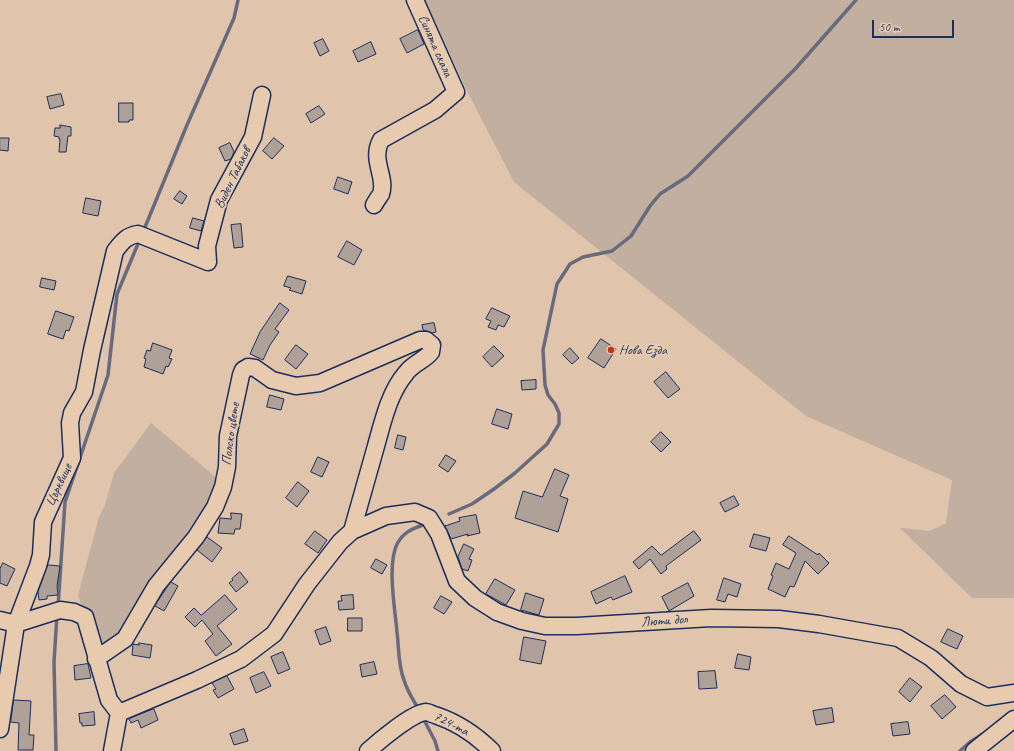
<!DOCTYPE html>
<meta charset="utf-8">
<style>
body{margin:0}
#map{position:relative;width:1014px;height:751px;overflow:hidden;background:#e0c5ac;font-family:Caveat,sans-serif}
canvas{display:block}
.scale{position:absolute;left:872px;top:20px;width:82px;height:18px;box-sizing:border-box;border:2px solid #1b2f5e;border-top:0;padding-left:5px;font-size:12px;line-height:14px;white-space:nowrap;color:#1b2f5e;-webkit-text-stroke:3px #e8cbaf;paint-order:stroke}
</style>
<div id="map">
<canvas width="1014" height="751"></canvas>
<div class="scale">50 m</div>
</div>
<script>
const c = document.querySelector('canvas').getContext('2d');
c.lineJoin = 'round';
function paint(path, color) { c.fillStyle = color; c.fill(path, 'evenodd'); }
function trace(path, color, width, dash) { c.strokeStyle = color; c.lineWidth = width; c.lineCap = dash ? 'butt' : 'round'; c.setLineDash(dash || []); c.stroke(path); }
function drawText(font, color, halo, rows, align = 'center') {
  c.font = font + ' Caveat,sans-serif'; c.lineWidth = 4; c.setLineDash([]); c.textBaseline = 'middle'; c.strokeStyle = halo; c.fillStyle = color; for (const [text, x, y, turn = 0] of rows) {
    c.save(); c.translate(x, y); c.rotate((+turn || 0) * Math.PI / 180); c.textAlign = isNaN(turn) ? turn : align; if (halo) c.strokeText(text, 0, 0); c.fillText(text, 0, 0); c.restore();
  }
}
const green = new Path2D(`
 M425,0H1014V598H972L900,528L930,531L946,523L952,480L806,416L514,182L466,89Z
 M151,423L211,473L223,487L125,639L96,659L90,632L78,595L99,517L105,505L114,473Z`);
const stream = new Path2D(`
 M143,232L187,125L234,18L238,0
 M449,514L472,504L494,489L515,473L547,444L559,424V413L555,404L548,395L545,385L543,350L557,284L570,264L583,257L612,251L631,236L650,206L660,194L688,176L796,68L856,0
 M58,607L65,502L108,375L117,294L140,239
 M419,710C414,701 407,691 404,680C398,665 399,648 397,632C395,609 387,565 397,544C403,533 411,529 423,525
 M423,718L435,741L438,751
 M56,751L54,662L57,615
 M960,751L970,742L986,732`);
const building = new Path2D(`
 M418,30L424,44L407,53L400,39Z
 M323,39L329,51L320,56L314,43Z
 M371,42L376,54L358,62L353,51Z
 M61,94L64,105L50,109L47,97Z
 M119,103H133V120H129V122H119Z
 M319,106L325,114L311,123L306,114Z
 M60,125L71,127V136H68L66,152H59L60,139H59V137L54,136L55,128H60Z
 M0,138H9L8,151L0,150Z
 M274,138L284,146L272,159L263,151Z
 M230,143L234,152L231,159L225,161L219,148Z
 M338,177L352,182L348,194L334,189Z
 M180,191L187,196L182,204L174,199Z
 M86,198L101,201L98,216L83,213Z
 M193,218L204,221L201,231L190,228Z
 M241,224L243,247L234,248L231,225Z
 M347,241L362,250L354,265L338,257Z
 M288,276L306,281L302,294L289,290L291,288L284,286Z
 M42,278L56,281L54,290L40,287Z
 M280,303L289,310L275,329L279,332L270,345L263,360L250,354L260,332Z
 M492,308L510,316L504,327L498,325L496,330L488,327L491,321L486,319Z
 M56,311L74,317L69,331L66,330L63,339L48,334Z
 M434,323L436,332L433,333L423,330L422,325Z
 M601,339L616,349L604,368L588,358Z
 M153,343L172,350L169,358L172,359L168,367L166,366L163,374L144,367L146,359L144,358L147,350L150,351Z
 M296,345L308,354L296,369L285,360Z
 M494,346L504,356L492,367L483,357Z
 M570,348L579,358L572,364L563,355Z
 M666,372L680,389L668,398L654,382Z
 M536,380V389L522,390L521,381Z
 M270,395L284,399L281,410L267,407Z
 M497,409L512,414L508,429L492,424Z
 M661,432L671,442L661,452L651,442Z
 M398,435L406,437L403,450L395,448Z
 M446,455L456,461L448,472L439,466Z
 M318,457L329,462L322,477L311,472Z
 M555,469L569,475L560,496L568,499L558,532L515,518L523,491L542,497Z
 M298,482L309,491L297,507L286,498Z
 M734,496L739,505L725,512L720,503Z
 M231,513L242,514L240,529H235L234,534L218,533L220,518L231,519Z
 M476,515L480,533L467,536L468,534L451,539L445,526L460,521L459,518Z
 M315,531L327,540L318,553L305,544Z
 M694,531L701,540L666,566L667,569L661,574L650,559L639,569L633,562L652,546L661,555Z
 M754,534L770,538L766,551L750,547Z
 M789,536L818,555L819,553L829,563L818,574L805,561L794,587L790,586L785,597L768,589L773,576L771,575L776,563L789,569L796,553L783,545Z
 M207,537L222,548L212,562L197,550Z
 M464,544L474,549L469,559L472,560L468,571L462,569L458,557Z
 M376,559L387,565L382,574L371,568Z
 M3,563L15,569L7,586L0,583V569Z
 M48,565L60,566L57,586L58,595L47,596V599L39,600L38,592Z
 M240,572L248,582L236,592L229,583L233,580L232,579Z
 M625,576L632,592L613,600L611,597L596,604L591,592Z
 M724,578L741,584L737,597L728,594L725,602L717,600Z
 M495,579L515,590L506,605L486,594Z
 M171,582L178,586L164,611L155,606Z
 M688,583L694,596L669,611L662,597Z
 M526,593L544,599L539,615L521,610Z
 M225,595L237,609L217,626L232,644L216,656L205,641L213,634L202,620L195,627L185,617L194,608L201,615Z
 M353,595L354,609L339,610L338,601H342L341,596Z
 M441,596L452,602L444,614L434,608Z
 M348,618H362V631H348Z
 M326,627L331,641L320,645L315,631Z
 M948,629L963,636L957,649L941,642Z
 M524,637L546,641L541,664L520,660Z
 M139,643L152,645L150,658L132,655L133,644L139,645Z
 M283,652L290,669L278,674L271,657Z
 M738,654L751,657L749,670L735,668Z
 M374,662L377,674L362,677L360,665Z
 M88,664L91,678L75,680L74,666Z
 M715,671L717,688L699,689L698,672Z
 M264,672L271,686L256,693L250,678Z
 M227,676L234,689L218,698L213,690L216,689L212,683Z
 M910,678L922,687L910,702L899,692Z
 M945,695L956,707L942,719L931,706Z
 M14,700L31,701L29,735H34L33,750H18L19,723L11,722Z
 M832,708L834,722L816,725L813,711Z
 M154,709L158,720L141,728L138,720L131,723L129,719Z
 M94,712L95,725L82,726V723H80L79,714Z
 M908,722L910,734L893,736L891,724Z
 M244,729L248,741L234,745L230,734Z`);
const minor = new Path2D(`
 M374,205C376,201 379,197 381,194C387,177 370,160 381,140L435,110L456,92L415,0
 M208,262L207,246L219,200L253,137L262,95
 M0,620L16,624L60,610L74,612L85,617L109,700L119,713L112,751
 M96,659L125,639L156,586L196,537L215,507L223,487L227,467L228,436L241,375L243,370L248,367L255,368L272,380L296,386L320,383L420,340H426L432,345L431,352C424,361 413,363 406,373C389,393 383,421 376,446C368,474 360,502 352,531
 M119,713L197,680L241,659L274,634L307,584L340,542L352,531L386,516L415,512L429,518L439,534L457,581L475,598L497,612L522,621L545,626H577L711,618L779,619L819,624L898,638L931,658L961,684L987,697L1014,693
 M0,729L16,624L38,566L41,555L43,522L72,458L70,423L72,413L84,392L92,350L115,251C122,242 126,236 138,234L208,262
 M368,751C379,741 412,713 426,712C429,712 433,715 435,715C456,722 477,736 492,751
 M974,751L1014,719`);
const markers = [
 [611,350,4,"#c8321e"]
];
const streetNames = [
 ["Синята скала",435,46,66],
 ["Виден Табаков",233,178,-64],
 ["Полско цвете",231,434,-82],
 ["Църквище",59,485,-65],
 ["Люти дол",664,621,-4],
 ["724-та",451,724,27]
];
const poiNames = [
 ["Нова Езда",619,350]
];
paint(green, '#c2afa0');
trace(stream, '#686a7d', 3.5);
paint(building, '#afa098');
trace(building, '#1b2f5e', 1);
trace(minor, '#1b2f5e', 19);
trace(minor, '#e8cbaf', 16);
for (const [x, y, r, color] of markers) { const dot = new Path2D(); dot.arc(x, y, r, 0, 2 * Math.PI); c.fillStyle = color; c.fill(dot); trace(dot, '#e8cbaf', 1.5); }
drawText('14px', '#1b2f5e', '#e8cbaf', streetNames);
drawText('14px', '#1b2f5e', '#e8cbaf', poiNames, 'left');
</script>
